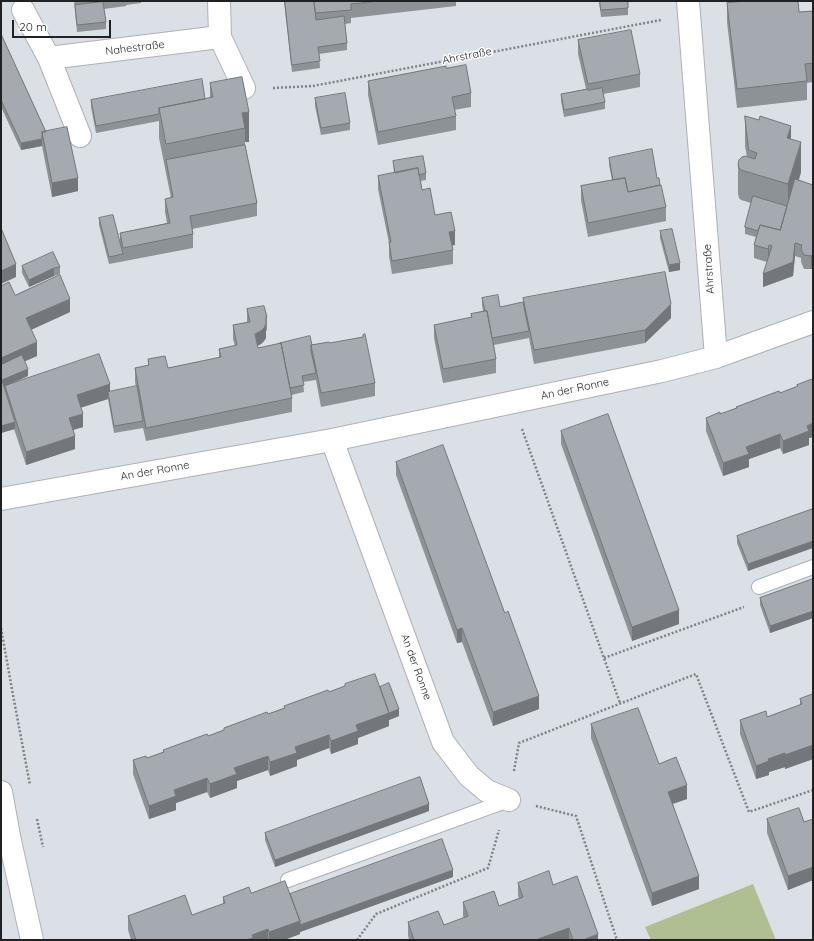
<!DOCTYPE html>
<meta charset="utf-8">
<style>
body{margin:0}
#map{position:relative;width:814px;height:941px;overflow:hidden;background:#dae0e6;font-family:Quicksand,sans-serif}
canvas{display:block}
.frame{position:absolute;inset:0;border:2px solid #1f2123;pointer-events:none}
.scale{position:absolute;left:12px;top:20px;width:99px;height:18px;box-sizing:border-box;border:2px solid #1f2123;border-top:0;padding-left:5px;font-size:12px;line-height:14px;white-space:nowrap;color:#1f2123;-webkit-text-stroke:3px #fff;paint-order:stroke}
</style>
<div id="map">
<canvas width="814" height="941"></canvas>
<div class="frame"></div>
<div class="scale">20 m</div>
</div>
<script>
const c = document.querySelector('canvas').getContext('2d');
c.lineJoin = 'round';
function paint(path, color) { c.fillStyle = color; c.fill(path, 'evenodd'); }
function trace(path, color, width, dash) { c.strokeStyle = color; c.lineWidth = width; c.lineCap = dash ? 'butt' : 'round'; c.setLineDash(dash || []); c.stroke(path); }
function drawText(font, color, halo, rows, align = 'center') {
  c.font = font + ' Quicksand,sans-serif'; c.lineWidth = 3; c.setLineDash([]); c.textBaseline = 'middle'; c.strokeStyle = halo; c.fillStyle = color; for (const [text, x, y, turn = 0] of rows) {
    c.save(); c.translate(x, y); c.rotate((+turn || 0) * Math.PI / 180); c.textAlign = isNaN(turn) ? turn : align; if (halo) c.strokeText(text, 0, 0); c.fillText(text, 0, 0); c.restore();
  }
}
const green = new Path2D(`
 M753,884L776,940H651L645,927Z`);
const path = new Path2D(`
 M273,88L313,86L661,20
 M522,429L620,703
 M1,628L13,695L30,785
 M604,658L744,607
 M514,771L519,743L696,674L749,812L813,790
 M536,806L576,816L617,940
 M37,819L43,847
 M357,940L376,914L488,868L499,830`);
const lane = new Path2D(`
 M759,587L813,567
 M288,880L509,800`);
const street = new Path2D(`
 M219,1L220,37L244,88
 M688,1L716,357
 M23,10L49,58L80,136
 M49,58L220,37
 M332,440L443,742L469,776L487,791L509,800
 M1,499L332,440L662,371L716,357L813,322`);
const secondary = new Path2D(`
 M1,792L10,841L32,940`);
const wall = new Path2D(`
 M74,1H141V3L126,5V6L104,9L106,22V29L77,32Z
 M284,1H456V6L351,18V23L345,24L347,43V50L319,54L320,68L292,72Z
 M599,1H628V15L601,17Z
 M734,1H798L799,12L813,11V82L807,83V100L737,108L727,22V3L734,2Z
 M1,34L46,132L78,191L52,197L42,146L21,150L1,107Z
 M578,40L640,74V87L603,94L605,102V109L564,117L561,101V94L586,89L578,54Z
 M446,68L471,93V107L454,110L456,116V130L378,145L368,95V81Z
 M242,77L249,142H245V145L257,203V216L192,229L193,234V248L109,264L99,225V218L120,241V233L167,223L165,212V199L171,198L159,138V121L96,133L91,107V100L205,99L210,98V83Z
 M315,98L350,123V130L321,135L315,106Z
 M745,116L791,139L801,172L799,180L813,185V268L811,269H804L801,262V258L795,256L793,276L763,287L767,262L754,258V245L756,237L745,234V227L751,203L741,200L739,198L738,194V164L747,157L745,146Z
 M609,158L657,178L660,185L666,207V221L588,237L581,200V186L612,180L609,165Z
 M393,161L426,173V180L421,181L422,190L435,215L455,245H452L453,250V264L392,274L389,256V243L378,189V176L394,173Z
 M660,231L680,270L669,272L660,238Z
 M22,266L60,267V274L54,276L29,287L22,273Z
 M1,286L15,295L70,312L31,330L37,356L24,361L28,376L7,385L110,392L136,387L135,382V368L148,366V359L168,368L219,358V349L235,346L233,339V325L247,322V309L267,317V331L266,330V338L264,341L261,344L257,346L258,348L330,343L375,383V396L321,407L316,380L303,382L304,392L291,395L292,398V412L146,441L143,428L114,433L108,399L81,407L83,427L73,430L75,449L26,465L14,429L1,433Z
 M482,298L500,307L523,305V298L671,318L645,343L534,364L529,338L494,345L496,359V373L443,383L434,338V325L471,318V314L483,311L482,305Z
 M813,379V437L809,438V445L783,454L780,448L749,459V467L723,476L706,431V418L720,414L736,408V407L780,393L797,387V385Z
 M561,431L679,624L632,641L561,444Z
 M396,462L539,709L493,726L462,642L457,643L396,475Z
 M813,509L748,571L737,543V536Z
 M813,579V618L770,633L760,605V598Z
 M345,684L380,687L399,716L389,720V726L358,738V744L331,754L329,748L297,760V766L270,776L268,770L237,781V788L210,798L207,792L176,803V810L149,819L133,774V760L147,758L163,752V750L208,736L224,730V728L268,714L284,708V706L329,692L345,686Z
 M813,694V759L785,769V767L769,772V775L756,779L740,734V720L767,717L800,705V699Z
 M591,724L659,764L687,799L673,804L699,889L652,906L591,738Z
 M429,811L275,867L265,840V833Z
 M767,819L804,822L813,819V880L788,890L767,833Z
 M453,877L300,932V934L284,940H131L128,930V916L192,915L223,904V897L251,893L290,894Z
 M518,883L553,885L598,940H409L408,935V922L444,925L464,918L463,916V902L499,906L519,898L518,896Z`);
const shadedWall = new Path2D(`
 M249,112V142H245V128L242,113Z
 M791,126V156L787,138Z
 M42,139V146L21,150V143Z
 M801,142V172L788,214V184Z
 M78,178V191L52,197V183Z
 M455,231V245L449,246V232Z
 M795,243V256L793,276L763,287V274Z
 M769,245V259L768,263V249Z
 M813,254V268L811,269V256Z
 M680,263V270L669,272V265Z
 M16,264V277L1,284V271Z
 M54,268V276L29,287V280Z
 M70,299V312L26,332V318Z
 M671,304V318L645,343V330Z
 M266,324V338L264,341L261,344L255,347V334Z
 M37,342V356L1,372V358Z
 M28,369V376L2,388V380Z
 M110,384V398L108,392V399L77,409V395Z
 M83,414V427L69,431V418Z
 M15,422V429L1,433V426Z
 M813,423V437L809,438V445L783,454V441L807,426Z
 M780,434V448L749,459V467L723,476V463L746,447Z
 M75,436V449L26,465V452Z
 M813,541V548L748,571V564Z
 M679,610V624L632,641V627Z
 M813,611V618L770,633V626Z
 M462,628V642L457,643V630Z
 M539,696V709L493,726V712Z
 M399,709V716L389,720V726L358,738V744L331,754V741L356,725Z
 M329,735V748L297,760V766L270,776V762L295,747Z
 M813,745V759L785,769V755Z
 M785,753V767L769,772V775L756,779V766L768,759Z
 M268,756V770L237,781V788L210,798V784L234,768Z
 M207,778V792L176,803V810L149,819V806L174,790Z
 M687,785V799L668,805V792Z
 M429,804V811L275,867V860Z
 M813,867V880L788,890V876Z
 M453,870V877L300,932V934L284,940H269V932Z
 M699,876V889L652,906V893Z
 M569,928V940H538V939Z
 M268,929V940H246L252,935Z
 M598,934V940H583Z`);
const building = new Path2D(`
 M285,1H314L316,20L344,16L347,43L318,47L320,61L292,65Z
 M314,1H379L351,4V10L316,13Z
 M600,1H628V8L601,10Z
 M746,1H798L799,12L813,11V63L805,64L807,81L737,89L727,3Z
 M103,2L106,22L77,25L75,5Z
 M631,30L640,74L588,84L578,40Z
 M1,34L46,132H42V139L21,143L1,100Z
 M466,65L471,93L452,97L456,116L378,132L368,81L446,66V68Z
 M242,77L249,112L242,113L245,128L166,144L159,108L213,97L210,83Z
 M202,79L205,99L159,108V114L96,126L91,100Z
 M602,88L605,102L564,110L561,94L588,89V90Z
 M345,93L350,123L321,128L315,98Z
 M745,116L759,120L760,116L791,126L787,138L801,142L788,184L741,170L739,168L738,164L739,160L742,157L745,156L755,159L757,153L749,150Z
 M67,127L78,178L52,183L42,132Z
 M245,145L257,203L190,216L193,234L123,248L120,233L170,223L165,199L173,197L166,160Z
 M652,149L657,178H659L660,185L628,192L625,178L613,180L609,158Z
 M423,156L426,173L419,175L418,168L395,173L393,161Z
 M418,168L422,190L430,188L435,215L451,212L455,231L449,232L453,250L392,261L389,242H391L378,176Z
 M625,178L628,192L661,185L666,207L588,223L581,186Z
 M795,179L813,185V254L811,256L804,255L801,249L802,245L795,243L793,262L763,274L772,246L769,245L768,249L754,245L760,225L780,230Z
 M753,196L787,206L780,230L760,225L758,231L745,227Z
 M113,215L123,254L109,257L99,218Z
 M1,228L16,264L1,271Z
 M672,229L680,263L669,265L660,231Z
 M53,252L60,267L54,268L29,280L22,266Z
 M665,272L671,304L645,330L534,350L523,298Z
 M60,275L70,299L26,318L37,342L1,358V286L9,282L15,295Z
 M498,295L500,307L523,302L529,331L492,338L487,311H485L482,298Z
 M264,306L267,317H266V324L264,328L261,331L255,334L258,348L281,343L292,398L146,428L135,368L149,365L148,359L165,356L168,368L221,357L219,349L237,345L233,325L250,322L247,309Z
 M487,311L496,359L443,369L434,325L472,317L471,314Z
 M365,334L375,383L321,393L311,345L329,342L330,343L363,337V335Z
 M310,336L312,345H311V351L316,373L302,376L304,385L290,388L281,343H280Z
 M99,354L110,384L77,395L83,414L69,418L75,436L26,452L5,386Z
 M22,355L28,369L2,380L15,422L1,426V365Z
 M813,379V423L807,426L809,431L783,441L780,434L746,447L749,454L723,463L706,418L720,412V414L737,408L736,407L779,391L780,393L798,386L797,385Z
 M137,386L143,421L114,426L108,392Z
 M608,414L679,610L632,627L561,431Z
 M443,445L504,611L505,613L508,611L539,696L493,712L462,628L457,630L396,462Z
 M813,509V541L748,564L737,536Z
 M813,579V611L770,626L760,598Z
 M375,674L389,713L356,725L358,731L331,741L329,735L295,747L297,753L270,762L268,756L234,768L237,774L210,784L207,778L174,790L176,796L149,806L133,760L146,756L147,758L164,752L163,750L207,734L208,736L224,730V728L267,712L268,714L285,708L284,706L328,690L329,692L345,686V684Z
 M389,683L399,709L389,713L380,687Z
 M813,694V745L785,755V753L768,759L769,761L756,766L740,720L766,711L767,717L802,704L800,699Z
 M638,708L659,764L676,757L687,785L668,792L699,876L652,893L591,724Z
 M420,777L429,804L275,860L265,833Z
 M799,808L804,822L813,819V867L788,876L767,819Z
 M442,839L453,870L300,925V921L290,894Z
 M549,871L553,885L577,876L598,934L583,940H573L569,928L538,939V940H414L408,922L438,911L444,925L468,916L463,902L494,891L499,906L523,897L518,883Z
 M285,881L300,921L269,932L268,929L252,935L253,938L246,940H136L128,916L185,895L192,915L225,903L223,897L249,887L251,893Z`);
const streetNames = [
 ["Nahestraße",135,48,-7],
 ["Ahrstraße",467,56,-11],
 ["Ahrstraße",709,269,-94],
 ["An der Ronne",575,389,-12],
 ["An der Ronne",155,471,-10],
 ["An der Ronne",416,667,70]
];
paint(green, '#b0bf91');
trace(lane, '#acb2b7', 16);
trace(street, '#acb2b7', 24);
trace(secondary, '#acb2b7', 24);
trace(path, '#7e8286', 2.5, [2, 2]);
trace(lane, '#fff', 14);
trace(street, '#fff', 22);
trace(secondary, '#fff', 22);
paint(wall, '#8d9297');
paint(shadedWall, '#73777b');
paint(building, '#a4aab0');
trace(building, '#73777b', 1);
drawText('11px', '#1f2123', '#fff', streetNames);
</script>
